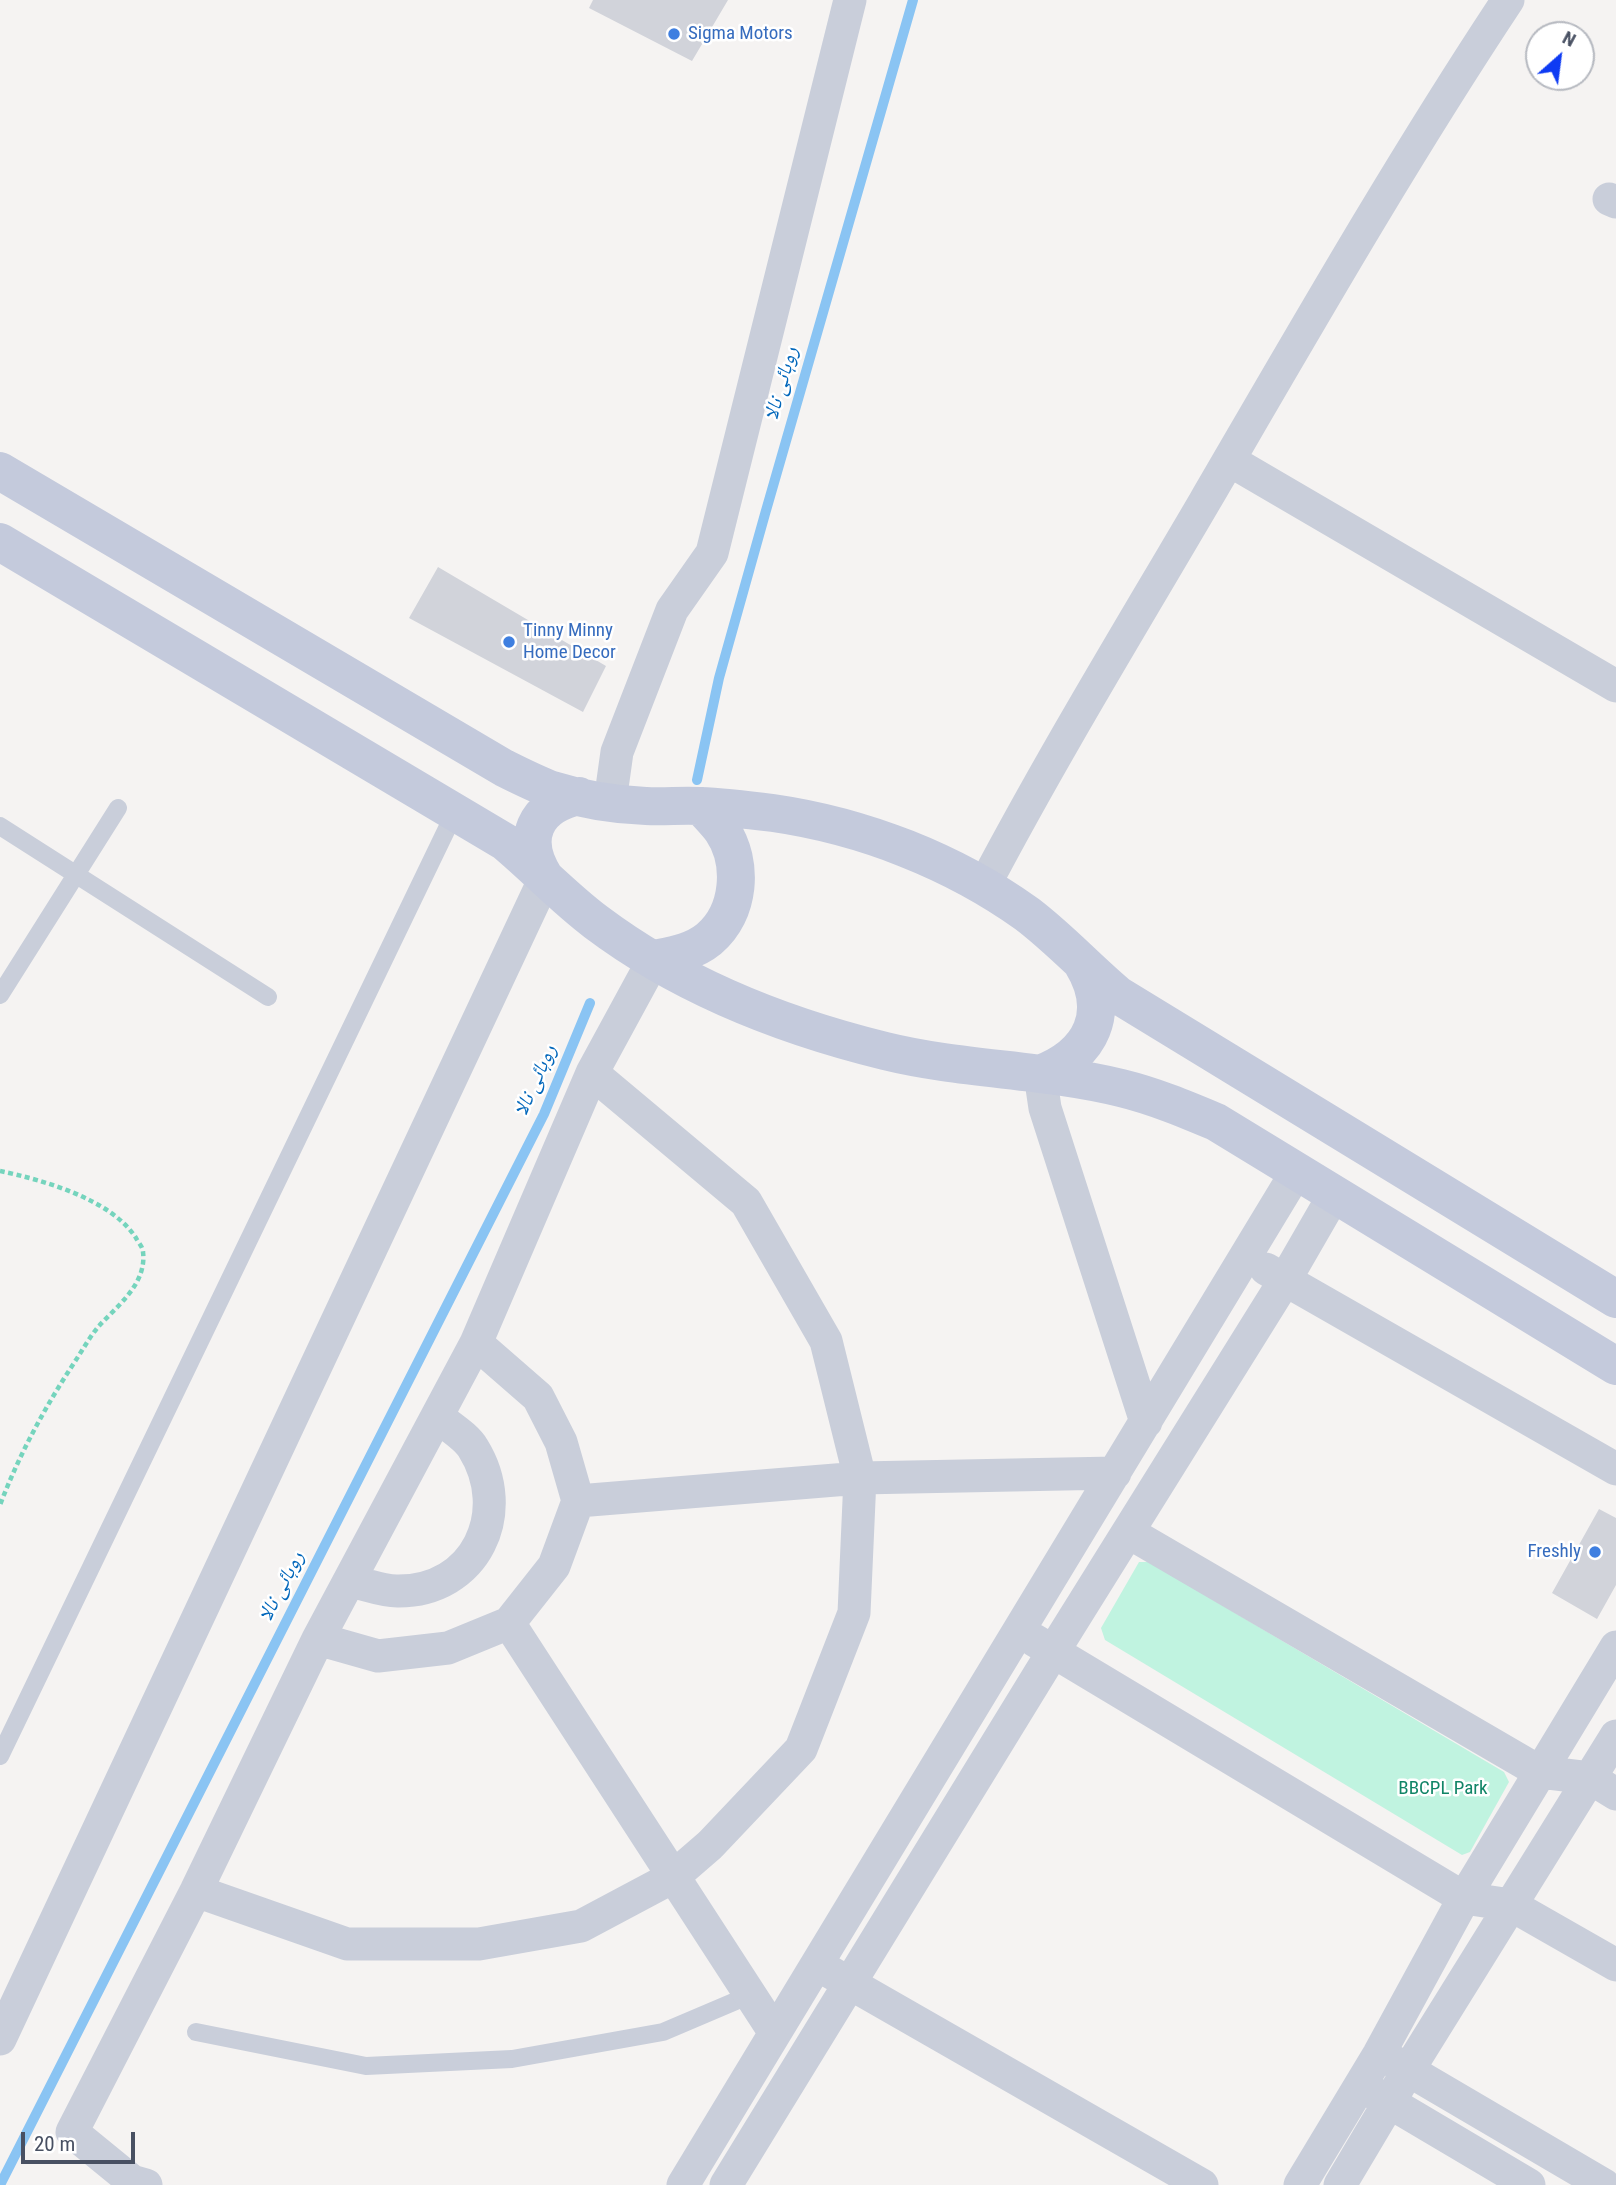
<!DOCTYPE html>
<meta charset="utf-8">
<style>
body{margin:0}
#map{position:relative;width:1616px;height:2185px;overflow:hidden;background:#f5f3f2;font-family:"Roboto Condensed",sans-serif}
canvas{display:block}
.north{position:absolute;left:1525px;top:21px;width:70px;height:70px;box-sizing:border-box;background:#fff;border:2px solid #b6b9c0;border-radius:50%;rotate:28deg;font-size:19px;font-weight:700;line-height:28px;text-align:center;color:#485062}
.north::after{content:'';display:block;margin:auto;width:24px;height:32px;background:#0e3bf3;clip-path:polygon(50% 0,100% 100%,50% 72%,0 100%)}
.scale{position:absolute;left:21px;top:2132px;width:114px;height:32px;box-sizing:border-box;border:4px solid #485062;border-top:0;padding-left:9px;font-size:21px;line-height:24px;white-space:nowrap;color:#485062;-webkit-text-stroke:5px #fff;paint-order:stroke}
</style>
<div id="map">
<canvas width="1616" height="2185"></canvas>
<div class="north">N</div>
<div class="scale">20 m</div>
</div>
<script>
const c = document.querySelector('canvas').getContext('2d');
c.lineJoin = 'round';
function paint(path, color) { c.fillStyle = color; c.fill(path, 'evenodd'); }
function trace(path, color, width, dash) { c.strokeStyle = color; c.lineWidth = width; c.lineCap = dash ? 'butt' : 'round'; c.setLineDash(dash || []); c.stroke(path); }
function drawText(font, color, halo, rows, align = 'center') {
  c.font = font + ' "Roboto Condensed","Noto Naskh Arabic",sans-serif'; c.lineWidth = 5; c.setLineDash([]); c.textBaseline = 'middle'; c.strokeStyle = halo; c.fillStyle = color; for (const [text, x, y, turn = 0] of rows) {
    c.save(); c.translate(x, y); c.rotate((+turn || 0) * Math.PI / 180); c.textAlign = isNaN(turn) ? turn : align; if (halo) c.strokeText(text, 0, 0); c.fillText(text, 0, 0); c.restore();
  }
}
const green = new Path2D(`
 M1139,1562H1149L1504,1772L1509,1782L1470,1852L1462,1855L1105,1640L1101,1628Z`);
const stream = new Path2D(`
 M697,780L719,678L765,514L913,0
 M0,2185L544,1114L590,1003`);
const building = new Path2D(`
 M593,0H728L692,61L589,8Z
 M438,567L606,666L583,712L409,618Z
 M1599,1509L1616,1518V1585L1597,1619L1552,1593Z`);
const path = new Path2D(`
 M0,1171C43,1180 111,1199 136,1238C138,1242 143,1247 143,1252C147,1284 117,1306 98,1327C89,1338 82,1351 74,1363C45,1407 19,1455 0,1505`);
const lane = new Path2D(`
 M0,826L268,997
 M0,995L118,808
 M0,1756L455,812
 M196,2032L366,2066L512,2059L663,2032L750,1995`);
const street = new Path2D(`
 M1609,199L1616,202
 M1229,460L1616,686
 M610,802L617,752L672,610L712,553L850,0
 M984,886C1053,755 1130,629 1205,501C1303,333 1400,163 1508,0
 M1040,1074L1045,1108L1146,1422
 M1266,1269L1616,1469
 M578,1501L860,1478L1115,1473
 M1128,1532L1540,1772L1590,1778L1616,1794
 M350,1581C365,1584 382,1591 397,1591C476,1592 513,1512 473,1448C466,1436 448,1426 437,1416
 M509,1623L775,2033
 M318,1639L378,1656L448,1648L509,1623L554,1566L578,1501L561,1442L538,1397L476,1343
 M1034,1640L1464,1898L1511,1905L1616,1965
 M196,1891L347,1944H479L581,1926L673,1877L710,1845L801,1749L854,1613L860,1478L826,1341L746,1202L592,1073
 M830,1972L1202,2185
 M0,2039L545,878
 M1391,2060L1604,2185
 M1372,2092L1529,2185
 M146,2185L132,2181L72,2132L196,1891L318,1639L476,1343L592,1073L654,959
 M683,2185L1297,1171
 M726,2185L1053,1652L1285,1280L1334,1195
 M1300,2185L1379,2054L1464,1898L1616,1647
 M1340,2185L1409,2069L1616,1736`);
const secondary = new Path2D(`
 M0,471L504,768C520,776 536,784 552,790C581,799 616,805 646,806C664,807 682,805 699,806C724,807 749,810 773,813C863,826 953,861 1027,914C1060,939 1087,969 1118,995L1616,1299
 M0,542L505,842C536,868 564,898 596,922C681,986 783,1026 885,1051C962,1070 1044,1069 1121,1088C1154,1096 1185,1109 1216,1122L1616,1366
 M545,878C520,839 534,806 579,796
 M654,959C674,955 693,952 709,939C740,913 744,863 722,830C716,822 708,814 701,806
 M1040,1074C1092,1054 1112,1012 1082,963`);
const markers = [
 [674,34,7,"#3f7fe0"],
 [509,642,7,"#3f7fe0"],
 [1595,1552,7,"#3f7fe0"]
];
const shopNames = [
 ["Sigma Motors",688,34],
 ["Tinny Minny",523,631],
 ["Home Decor",523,653],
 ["Freshly",1581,1552,"right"]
];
const parkNames = [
 ["BBCPL Park",1443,1789]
];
const waterNames = [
 ["روہائی نالا",782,384,-74],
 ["روہائی نالا",536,1081,-66],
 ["روہائی نالا",282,1587,-63]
];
paint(green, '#c0f3e0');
trace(stream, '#8ac4f3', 10);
paint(building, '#d1d3da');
trace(path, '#75d4bd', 4.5, [5, 3.5]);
trace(lane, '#c9ceda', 18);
trace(street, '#c9ceda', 33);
trace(secondary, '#c4cadc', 38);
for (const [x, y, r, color] of markers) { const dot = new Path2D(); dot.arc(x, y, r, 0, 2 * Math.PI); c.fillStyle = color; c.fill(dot); trace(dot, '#fff', 2.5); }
drawText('19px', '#366cbe', '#fff', shopNames, 'left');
drawText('19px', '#118567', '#fff', parkNames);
drawText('italic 21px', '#0267bb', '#fff', waterNames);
</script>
